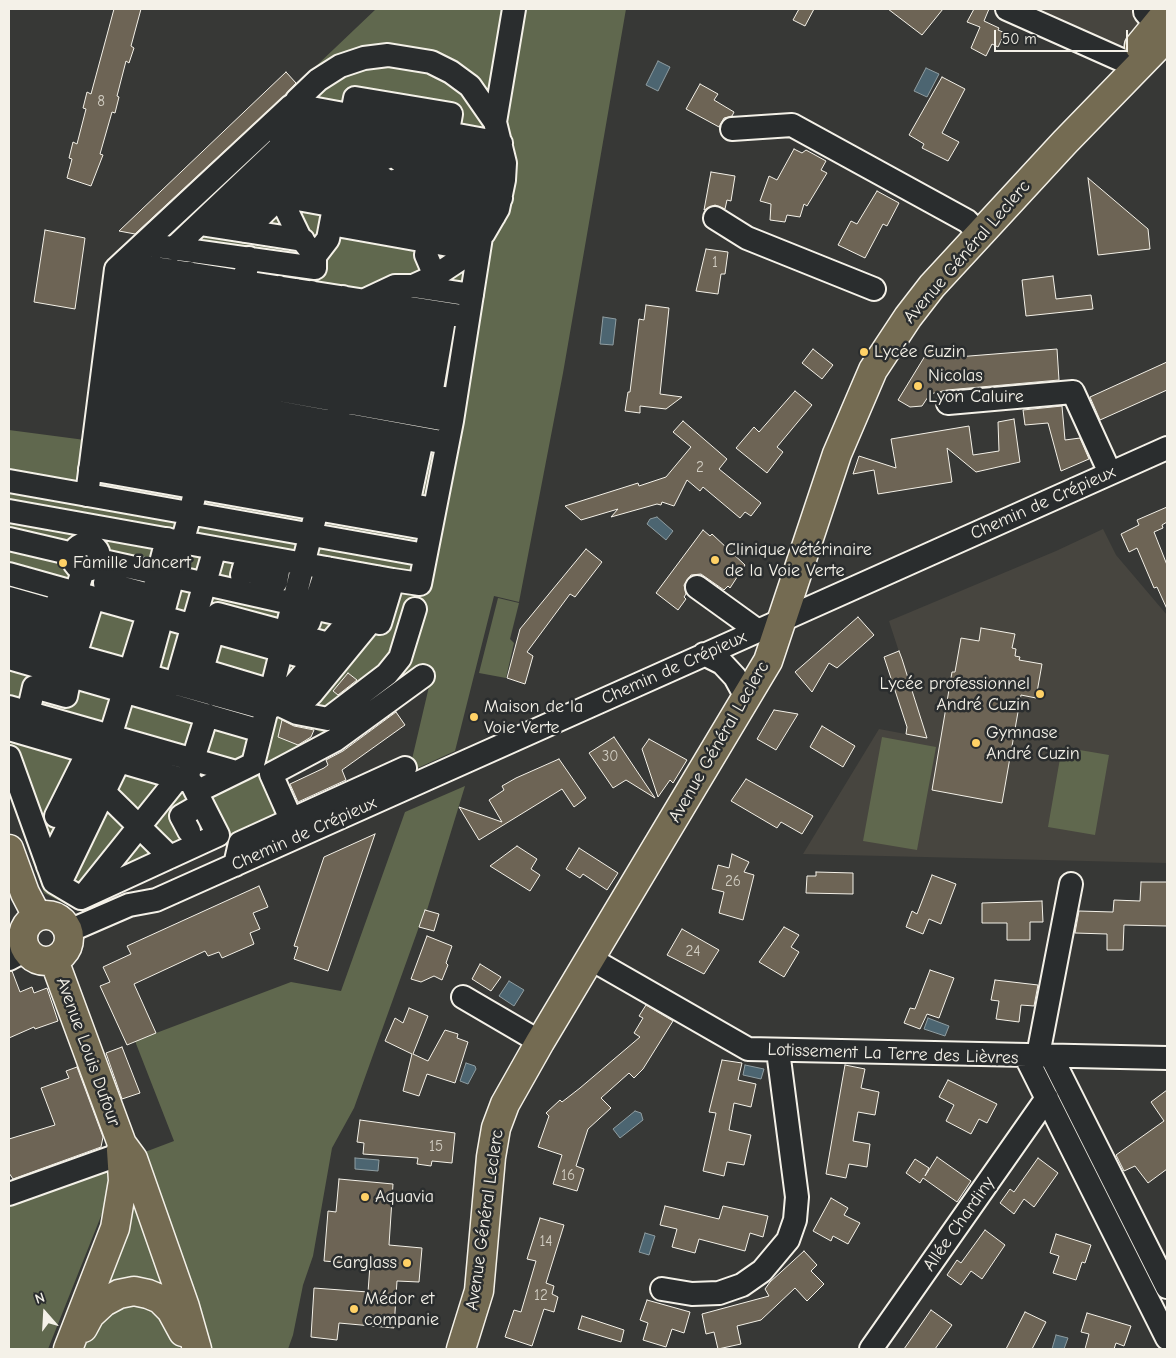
<!DOCTYPE html>
<html>
<head>
<meta charset="utf-8">
<style>
  body { margin:0 }
  #map { position:relative; width:1176px; height:1358px; overflow:hidden; background:#373836; font-family:"Comic Neue",sans-serif }
  canvas { display:block }
  .frame { position:absolute; inset:0; border:10px solid #f4f1e8; pointer-events:none }
  .north { position:absolute; left:20px; top:1288px; width:50px; height:50px; -webkit-text-stroke:4px #2a2d2e; paint-order:stroke; rotate:341deg; font-size:14px; font-weight:700; line-height:20px; text-align:center; color:#f4f1e8 }
  .north::after { content:''; display:block; margin:auto; width:18px; height:22px; background:#f4f1e8; clip-path:polygon(50% 0,100% 100%,50% 72%,0 100%) }
  .scale { position:absolute; left:994px; top:30px; width:134px; height:22px; box-sizing:border-box; border:2px solid #f4f1e8; border-top:0; padding-left:6px; font-size:15px; line-height:18px; white-space:nowrap; color:#f4f1e8; -webkit-text-stroke:4px #2a2d2e; paint-order:stroke }
</style>
</head>
<body>
<div id="map">
<canvas width="1176" height="1358"></canvas>
<div class="frame"></div>
<div class="north">N</div>
<div class="scale">50 m</div>
</div>
<script>
const ctx = document.querySelector('canvas').getContext('2d');
ctx.lineJoin = 'round';
function fillPath(path, color) { ctx.fillStyle = color; ctx.fill(path, 'evenodd'); }
const poly = rows => new Path2D(rows.map(r => 'M' + r).join(''));
function stroke(path, color, width, dash) { ctx.strokeStyle = color; ctx.lineWidth = width; ctx.lineCap = dash ? 'butt' : 'round'; ctx.setLineDash(dash || []); ctx.stroke(path); }
function write(font, color, halo, rows, align = 'center') {
  ctx.font = font + ' "Comic Neue",sans-serif'; ctx.lineWidth = 5; ctx.setLineDash([]); ctx.textBaseline = 'middle'; ctx.strokeStyle = halo; ctx.fillStyle = color; for (const [text, x, y, turn = 0] of rows) {
    ctx.save(); ctx.translate(x, y); ctx.rotate((+turn || 0) * Math.PI / 180); ctx.textAlign = isNaN(turn) ? turn : align; if (halo) ctx.strokeText(text, 0, 0); ctx.fillText(text, 0, 0); ctx.restore();
  }
}
const built = poly([
  [1025,9,1154,9,1116,50],
  [1103,529,1116,555,1167,615,1167,863,803,854,879,729,927,738,889,621,1056,551]
]);
const green = poly([
  [376,9,626,9,563,373,519,602,494,596,455,751,409,772,431,678,328,736,314,729,307,744,264,771,278,816,79,911,44,893,9,794,9,430,85,440,109,263],
  [498,598,519,603,510,639,514,643,506,678,479,673],
  [882,737,936,747,917,850,863,841],
  [1062,747,1109,755,1095,835,1048,827],
  [465,786,427,910,425,910,354,1108,332,1148,313,1256,303,1285,293,1335,288,1349,211,1349,145,1152,174,1141,135,1041,291,982,341,991,405,812],
  [110,1167,103,1211,48,1349,9,1349,9,1202],
  [134,1202,166,1287,103,1290,130,1218],
  [132,1305,148,1309,159,1316,181,1349,84,1349,88,1339,107,1318,119,1310]
]);
const water = poly([
  [658,61,670,67,658,91,646,85,658,61],
  [926,68,939,74,927,97,914,91,926,68],
  [603,317,616,319,613,345,600,344,603,317],
  [657,517,673,531,666,540,647,524,650,519,657,517],
  [509,981,524,990,514,1006,499,996,509,981],
  [928,1018,949,1026,945,1036,924,1029,928,1018],
  [466,1063,475,1066,476,1069,468,1084,460,1081,466,1063],
  [745,1065,764,1069,761,1079,743,1075,745,1065],
  [635,1111,641,1113,643,1120,620,1138,613,1129,635,1111],
  [355,1158,379,1160,378,1171,355,1169,355,1158],
  [645,1233,655,1236,649,1255,639,1252,645,1233],
  [1056,1335,1068,1338,1064,1349,1052,1349,1056,1335]
]);
const building = poly([
  [114,9,141,9,131,46,134,48,129,63,126,61,117,96,119,97,115,113,112,112,100,154,103,155,91,186,67,178,72,159,69,158,73,142,77,144,86,109,83,108,87,92,91,94,114,9],
  [799,9,814,9,805,26,793,20,799,9],
  [888,9,943,9,922,35,888,9],
  [974,9,989,9,984,21,999,28,998,30,1005,33,998,47,992,44,986,56,971,48,980,27,967,22,974,9],
  [286,72,296,83,285,95,135,234,119,231,286,72],
  [942,77,965,89,942,133,959,142,948,161,922,148,924,144,909,135,942,77],
  [700,84,718,94,714,100,734,112,732,116,724,118,719,127,686,109,700,84],
  [794,149,802,153,806,150,826,161,821,170,827,173,807,206,804,204,800,217,787,215,785,222,770,220,771,204,760,201,769,176,777,180,794,149],
  [711,172,735,176,731,201,727,200,725,209,715,205,704,210,711,172],
  [1088,178,1148,229,1150,249,1098,255,1088,178],
  [877,191,899,203,887,226,883,224,865,258,838,245,851,221,857,224,877,191],
  [45,230,85,238,75,309,34,302,45,230],
  [706,249,728,252,725,274,721,274,718,294,696,291,706,249],
  [1053,276,1056,299,1091,295,1093,309,1026,316,1022,280,1053,276],
  [646,305,669,308,660,394,682,397,666,409,640,406,640,413,625,411,628,392,630,392,639,319,644,320,646,305],
  [813,349,833,365,822,379,802,363,813,349],
  [943,349,957,357,1057,349,1059,380,947,390,930,394,922,406,910,407,898,400,928,351,943,349],
  [1167,362,1167,390,1100,420,1090,397,1167,362],
  [795,391,812,405,777,447,783,452,767,473,736,448,754,427,759,432,795,391],
  [1062,406,1065,440,1080,438,1089,459,1061,471,1048,423,1025,425,1023,410,1062,406],
  [1014,419,1020,462,976,472,947,448,952,482,878,494,874,470,853,474,859,456,896,468,891,439,969,426,973,455,999,451,998,422,1014,419],
  [683,421,727,459,719,469,761,503,751,516,745,512,740,518,703,487,700,491,687,480,674,506,662,502,661,505,657,504,611,517,618,509,581,520,565,506,638,483,639,486,666,477,691,447,673,432,683,421],
  [1167,507,1167,522,1162,525,1163,528,1154,532,1167,565,1167,609,1157,587,1154,588,1137,548,1129,552,1121,534,1139,525,1137,520,1167,507],
  [703,530,710,536,712,534,745,565,730,588,728,586,724,590,701,574,691,575,684,585,686,594,684,597,686,599,678,610,656,593,703,530],
  [586,549,602,562,575,597,570,594,527,652,533,656,525,684,507,678,520,629,586,549],
  [858,617,874,635,837,668,829,663,812,692,795,672,858,617],
  [981,628,1015,634,1012,648,1016,649,1015,656,1020,657,1019,660,1042,664,1036,698,1021,695,1002,803,932,790,952,672,955,672,961,638,979,641,981,628],
  [899,651,902,659,927,738,906,734,907,727,884,657,899,651],
  [348,673,357,680,338,695,333,691,348,673],
  [774,710,798,714,776,750,757,739,774,710],
  [396,712,405,725,342,770,346,780,298,802,290,784,324,768,328,765,326,760,343,751,396,712],
  [282,720,294,726,314,730,311,737,298,745,278,737,282,720],
  [822,726,855,746,843,767,810,747,822,726],
  [614,737,655,798,626,780,613,788,589,753,614,737],
  [649,739,687,760,673,783,670,780,658,797,642,749,649,739],
  [559,759,586,798,574,807,562,789,479,840,459,807,502,822,489,800,504,790,502,786,516,778,559,759],
  [746,779,813,816,802,834,781,822,777,828,731,801,746,779],
  [375,834,328,971,294,959,298,947,294,946,324,857,375,834],
  [517,846,537,859,531,869,540,875,530,891,490,866,517,846],
  [579,848,618,873,607,890,583,874,580,878,566,869,579,848],
  [732,854,749,862,744,872,754,875,743,920,719,913,724,892,712,889,718,865,729,868,732,854],
  [816,872,853,873,853,894,806,893,807,876,816,876,816,872],
  [932,875,956,884,941,924,929,919,923,934,906,927,912,911,917,914,932,875],
  [1141,882,1167,882,1167,926,1124,925,1123,950,1107,950,1107,934,1075,933,1079,911,1113,912,1114,900,1140,901,1141,882],
  [259,886,268,907,253,913,260,929,250,933,254,944,222,958,219,952,208,956,205,951,134,984,156,1033,127,1045,100,986,110,982,103,967,131,954,127,946,259,886],
  [1042,901,1043,922,1030,922,1030,940,1007,940,1007,923,982,923,982,903,1042,901],
  [425,910,439,914,434,931,419,927,425,910],
  [784,927,799,935,791,947,799,952,784,977,759,962,784,927],
  [682,929,719,950,704,974,667,955,682,929],
  [427,936,452,946,446,963,448,965,442,980,434,976,421,982,411,979,427,936],
  [480,964,501,977,491,991,472,979,480,964],
  [930,970,954,978,939,1018,927,1014,920,1029,904,1023,910,1008,915,1009,930,970],
  [12,971,20,992,32,987,34,993,47,988,58,1021,35,1029,34,1027,9,1038,9,972,12,971],
  [995,980,1038,985,1034,1006,1021,1005,1019,1022,996,1019,999,1001,991,1000,995,980],
  [646,1005,673,1021,643,1069,634,1078,629,1073,601,1098,611,1108,588,1129,576,1166,584,1169,577,1191,553,1184,562,1155,538,1147,549,1116,546,1113,560,1100,562,1102,580,1088,640,1037,634,1033,643,1018,639,1016,646,1005],
  [409,1008,428,1016,413,1054,428,1061,445,1030,458,1034,457,1038,468,1042,455,1083,427,1074,419,1096,403,1091,412,1054,385,1041,395,1018,403,1023,409,1008],
  [122,1047,140,1093,122,1099,106,1053,122,1047],
  [722,1060,742,1063,738,1080,756,1084,751,1107,734,1103,729,1130,751,1135,744,1165,727,1162,724,1176,703,1171,716,1113,709,1112,722,1060],
  [845,1065,865,1069,861,1088,879,1092,875,1115,858,1112,853,1141,870,1144,867,1167,849,1164,846,1178,826,1174,845,1065],
  [77,1067,103,1137,101,1147,13,1179,9,1173,9,1139,55,1125,41,1088,69,1078,66,1071,77,1067],
  [948,1080,997,1104,987,1123,979,1119,971,1134,946,1121,954,1105,939,1097,948,1080],
  [1167,1090,1167,1169,1148,1183,1135,1166,1124,1171,1116,1155,1164,1121,1151,1102,1167,1090],
  [360,1120,455,1133,452,1163,432,1161,431,1166,417,1164,418,1158,363,1154,364,1143,357,1142,360,1120],
  [937,1157,971,1181,957,1202,923,1178,920,1183,906,1173,915,1159,929,1168,925,1176,937,1157],
  [1038,1158,1058,1173,1034,1207,1024,1199,1014,1214,1000,1203,1010,1189,1014,1192,1038,1158],
  [339,1179,393,1184,389,1245,422,1248,419,1282,397,1281,394,1328,339,1323,337,1340,311,1337,314,1288,368,1292,370,1265,324,1261,328,1211,336,1212,339,1179],
  [831,1198,848,1208,844,1215,860,1223,848,1244,833,1236,831,1241,813,1231,831,1198],
  [665,1206,719,1219,723,1206,768,1216,763,1237,750,1233,745,1251,699,1239,695,1253,672,1247,677,1229,660,1225,665,1206],
  [540,1218,564,1225,546,1283,554,1286,552,1294,558,1297,554,1312,544,1309,532,1346,505,1337,514,1310,521,1312,536,1261,527,1259,540,1218],
  [985,1230,1005,1245,982,1279,971,1271,961,1285,947,1275,957,1260,961,1263,985,1230],
  [1056,1234,1091,1245,1085,1263,1082,1262,1076,1280,1053,1273,1059,1256,1050,1253,1056,1234],
  [804,1251,817,1265,811,1271,824,1284,807,1301,795,1288,761,1320,737,1326,741,1344,718,1349,714,1332,706,1334,702,1314,769,1296,765,1289,770,1282,804,1251],
  [647,1300,690,1312,684,1333,672,1329,666,1347,643,1340,648,1323,640,1320,647,1300],
  [931,1310,952,1325,935,1349,904,1349,931,1310],
  [1025,1312,1046,1322,1032,1349,1006,1349,1025,1312],
  [1087,1313,1131,1326,1124,1346,1116,1343,1114,1349,1085,1349,1089,1334,1081,1332,1087,1313],
  [582,1316,624,1330,621,1342,578,1329,582,1316]
]);
const minor = poly([
  [1007,9,1126,62],
  [1145,9,1145,12,1156,25],
  [295,105,501,143],
  [495,122,514,9],
  [287,123,504,161],
  [732,129,792,125,967,221,980,234],
  [281,140,383,159,393,155,402,162,504,180],
  [278,159,381,177,389,182,399,180,501,198],
  [278,178,494,216],
  [715,218,747,238,874,289],
  [200,224,303,240],
  [331,224,471,249],
  [223,227,278,175],
  [245,231,281,196,484,233],
  [143,244,315,268,315,256,299,236,285,207,278,178,277,162,284,132,297,100,318,80,340,66,364,58,388,55,431,62,451,72,470,86,495,122,505,163,504,180,498,209,484,233,465,256,435,276,413,286,395,286,363,301,317,509,253,764,196,792],
  [174,248,280,147],
  [315,256,328,239,355,98,451,114,426,255,435,276],
  [123,263,468,317],
  [413,286,472,295],
  [107,342,347,380,455,400],
  [126,345,137,265],
  [145,348,154,267],
  [160,351,172,270],
  [177,353,189,273],
  [193,356,206,276],
  [105,359,452,421],
  [209,359,224,279],
  [245,364,263,285],
  [262,367,279,287],
  [278,369,296,290],
  [296,372,311,292],
  [313,375,326,295],
  [329,377,343,297],
  [102,380,447,443],
  [366,384,380,303],
  [382,386,397,306],
  [398,390,413,309],
  [415,393,429,311],
  [431,395,445,314],
  [948,403,1073,392,1110,473],
  [93,449,434,509],
  [113,453,122,384],
  [131,456,139,387],
  [148,459,159,391],
  [164,462,177,395],
  [182,465,196,398],
  [90,469,430,529],
  [220,471,235,405],
  [236,474,251,408],
  [252,477,267,411],
  [270,480,283,414],
  [9,481,425,555],
  [285,483,300,417],
  [302,486,317,421],
  [343,493,356,428],
  [87,495,116,269,291,106],
  [359,496,373,430],
  [375,499,389,433],
  [392,502,405,436],
  [408,505,422,439],
  [9,511,393,580],
  [9,539,73,554],
  '73 557a13 13 0 1 1 26 0a13 13 0 1 1-26 0Z',
  [99,560,380,623,393,580,420,584,452,421,481,237],
  [9,574,315,660],
  [242,575,248,554],
  [260,578,264,557],
  [276,582,280,560],
  [105,583,142,593],
  [697,587,758,631],
  [9,598,55,611],
  [331,612,343,571],
  [218,614,329,644],
  [9,616,50,628,58,601],
  [347,616,360,574],
  [364,620,377,577],
  [309,622,327,568],
  [9,637,267,709,278,704,352,617],
  [79,643,93,598],
  [59,650,83,570],
  [704,654,722,663,735,677,746,697],
  [9,658,261,731],
  [202,670,272,691],
  [146,675,190,514,249,258],
  [200,677,217,617],
  [176,684,215,548],
  [278,704,297,713,328,719,387,674,400,658,415,609],
  [278,704,308,697,312,693,371,621],
  [9,707,236,772],
  [28,713,34,687,66,696,70,676],
  [9,729,191,782,218,835,81,898],
  [9,757,54,882,81,898],
  [188,775,207,715],
  [104,792,170,857],
  [56,816,88,752],
  [291,819,271,774,335,740,423,676],
  [189,831,181,816,202,804],
  [235,865,240,843,405,768],
  [48,866,104,756,148,614,167,539],
  [59,885,119,761],
  [85,894,178,778],
  [69,931,129,905,156,900,1167,448],
  [9,959,26,950],
  [591,959,748,1049,1167,1058],
  [463,997,540,1042],
  [1025,1055,1167,1338],
  [1038,1055,1071,884],
  [1051,1056,1167,1287],
  [9,1194,121,1154],
  [662,1289,692,1294,719,1293,742,1285,762,1271,788,1240,795,1220,797,1197,778,1051],
  [871,1349,1047,1098]
]);
const major = poly([
  [1139,46,1167,12],
  [9,849,25,893,37,916],
  '23 938a23 23 0 1 1 46 0a23 23 0 1 1-46 0Z',
  [54,960,122,1144,133,1159,185,1307,197,1349],
  [83,1328,90,1315,104,1302,119,1294,134,1291,148,1294,160,1299,171,1310,183,1332],
  [68,1349,115,1228,123,1181,121,1150],
  [461,1349,479,1291,491,1157,496,1128,505,1104,540,1042,768,661,837,454,873,370,908,317,932,286,1065,142,1167,37]
]);
const markers = [
  [864,352,5,"#ffd166"],
  [918,386,5,"#ffd166"],
  [715,560,5,"#ffd166"],
  [63,563,5,"#ffd166"],
  [1040,694,5,"#ffd166"],
  [474,717,5,"#ffd166"],
  [976,743,5,"#ffd166"],
  [365,1197,5,"#ffd166"],
  [407,1263,5,"#ffd166"],
  [354,1309,5,"#ffd166"]
];
const numberNames = [
  ["8",101,102],
  ["1",715,263],
  ["2",700,468],
  ["30",610,757],
  ["26",733,882],
  ["24",693,952],
  ["15",436,1147],
  ["16",568,1176],
  ["14",546,1242],
  ["12",541,1296]
];
const streetNames = [
  ["Avenue Général Leclerc",967,252,-49],
  ["Chemin de Crépieux",1043,503,-24],
  ["Chemin de Crépieux",674,668,-24],
  ["Avenue Général Leclerc",719,742,-60],
  ["Chemin de Crépieux",304,834,-24],
  ["Avenue Louis Dufour",88,1052,70],
  ["Lotissement La Terre des Lièvres",893,1054,2],
  ["Avenue Général Leclerc",485,1220,-82],
  ["Allée Chardiny",959,1224,-55]
];
const poiNames = [
  ["Lycée Cuzin",874,352],
  ["Nicolas",928,376],
  ["Lyon Caluire",928,397],
  ["Clinique vétérinaire",725,550],
  ["de la Voie Verte",725,571],
  ["Famille Jancert",73,563],
  ["Lycée professionnel",1030,684,"right"],
  ["André Cuzin",1030,705,"right"],
  ["Maison de la",484,707],
  ["Voie Verte",484,728],
  ["Gymnase",986,733],
  ["André Cuzin",986,754],
  ["Aquavia",375,1197],
  ["Carglass",397,1263,"right"],
  ["Médor et",364,1299],
  ["companie",364,1320]
];
fillPath(built, '#47453f');
fillPath(green, '#60684e');
fillPath(water, '#4c6571');
stroke(water, '#8f9da1', 1);
fillPath(building, '#6d6455');
stroke(building, '#f4f1e8', 1);
stroke(minor, '#f4f1e8', 26);
stroke(major, '#f4f1e8', 31);
stroke(minor, '#2a2d2e', 22);
stroke(major, '#746b52', 28);
for (const [x, y, r, color] of markers) { const dot = new Path2D(); dot.arc(x, y, r, 0, 2 * Math.PI); ctx.fillStyle = color; ctx.fill(dot); stroke(dot, '#2a2d2e', 2); }
write('15px', '#d2cec3', null, numberNames);
write('18px', '#f4f1e8', '#2a2d2e', streetNames);
write('18px', '#f4f1e8', '#2a2d2e', poiNames, 'left');
</script>
</body>
</html>
